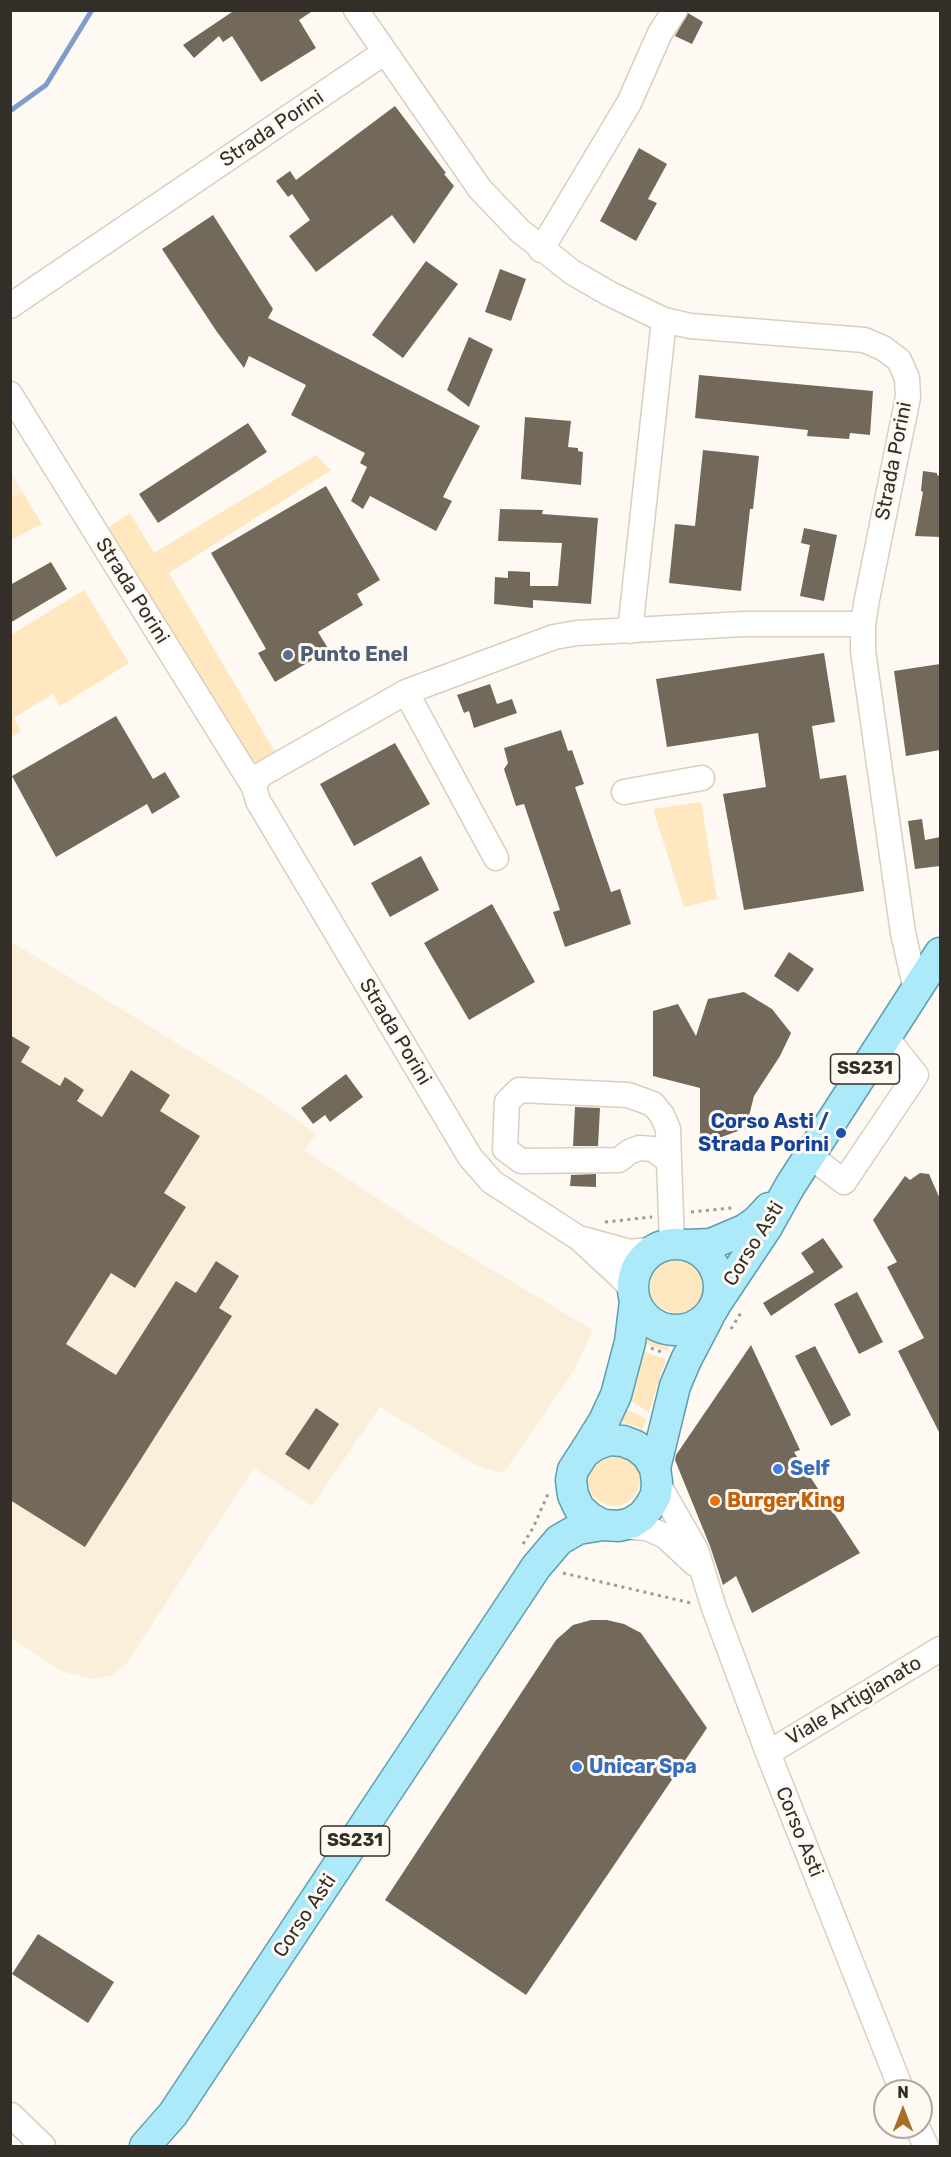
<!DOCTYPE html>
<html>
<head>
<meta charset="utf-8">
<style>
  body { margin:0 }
  #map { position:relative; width:951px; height:2157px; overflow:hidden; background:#fef9f2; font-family:Rubik,sans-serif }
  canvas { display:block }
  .frame { position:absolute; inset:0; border:12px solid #332f28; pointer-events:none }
  .north { position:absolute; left:873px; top:2079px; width:60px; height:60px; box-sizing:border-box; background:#fef9f2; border:2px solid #ada8a1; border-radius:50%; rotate:0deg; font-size:16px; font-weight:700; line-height:24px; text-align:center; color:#332f28 }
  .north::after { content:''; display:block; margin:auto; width:21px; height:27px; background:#a56f2a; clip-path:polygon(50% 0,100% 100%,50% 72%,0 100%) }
</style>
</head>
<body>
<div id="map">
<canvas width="951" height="2157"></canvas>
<div class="frame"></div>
<div class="north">N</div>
</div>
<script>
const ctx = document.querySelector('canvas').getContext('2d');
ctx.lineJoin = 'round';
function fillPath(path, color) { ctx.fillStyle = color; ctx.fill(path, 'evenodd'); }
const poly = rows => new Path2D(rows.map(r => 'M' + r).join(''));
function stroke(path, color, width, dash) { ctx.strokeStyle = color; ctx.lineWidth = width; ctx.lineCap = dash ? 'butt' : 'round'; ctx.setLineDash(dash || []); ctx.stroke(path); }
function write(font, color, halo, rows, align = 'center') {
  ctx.font = font + ' Rubik,sans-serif'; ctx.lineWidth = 6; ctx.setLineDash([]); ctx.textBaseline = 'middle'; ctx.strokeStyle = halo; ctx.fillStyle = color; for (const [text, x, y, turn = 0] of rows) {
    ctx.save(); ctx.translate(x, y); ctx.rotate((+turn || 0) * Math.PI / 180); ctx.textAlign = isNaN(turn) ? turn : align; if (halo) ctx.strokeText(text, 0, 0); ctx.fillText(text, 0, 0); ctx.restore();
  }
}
const industrial = poly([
  [10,471,22,491,11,496,10,496],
  [10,941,265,1097,316,1134,304,1150,430,1233,593,1330,575,1369,505,1471,497,1472,475,1465,380,1407,312,1506,254,1468,126,1664,111,1676,93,1679,61,1671,11,1638]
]);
const green = poly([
  [316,455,331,470,169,573,275,752,257,762,249,762,106,529,130,513,154,553],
  [22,491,42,524,11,540,11,496],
  [84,590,129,663,60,706,53,694,14,718,21,731,11,737,11,635],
  [701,802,717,899,684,907,653,809],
  '650 1286a27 27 0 1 1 54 0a27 27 0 1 1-54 0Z',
  [649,1336,670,1343,668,1351,646,1344],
  [644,1352,666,1359,649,1412,629,1400],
  [626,1409,647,1419,642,1430,633,1425,622,1423],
  '588 1480a26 26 0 1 1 52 0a26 26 0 1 1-52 0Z'
]);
const stream = poly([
  [10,111,46,85,92,10]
]);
const building = poly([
  [235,10,314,10,299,20,316,48,261,82,232,36,223,42,219,36,194,58,183,45],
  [688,13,703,22,692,44,675,36],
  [395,106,446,173,444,174,454,186,414,244,392,215,316,272,289,236,310,220,292,194,288,197,276,181,290,171,296,180],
  [639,148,667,164,648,199,657,203,636,241,600,221],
  [213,215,273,309,268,318,480,426,443,497,452,501,436,531,370,496,363,509,351,501,367,467,360,463,365,453,291,415,306,385,249,356,244,368,217,332,162,249],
  [426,261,458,284,403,358,372,335],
  [500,269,526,279,511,321,485,312],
  [469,337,493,349,469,407,447,390],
  [699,375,873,391,870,435,850,433,849,439,807,436,808,430,695,418],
  [525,417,571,421,568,447,578,448,578,451,583,452,581,485,521,479],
  [248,423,267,452,158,523,139,494],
  [703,450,759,456,753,509,750,509,741,591,669,583,675,524,695,526],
  [923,471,937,473,937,475,940,476,940,537,915,536,923,492,921,491],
  [326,486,380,580,357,594,363,605,318,632,329,650,275,682,258,653,266,649,211,553],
  [500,509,543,510,542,514,598,518,591,604,533,600,533,608,494,604,495,577,508,578,508,571,530,572,530,586,558,586,562,543,498,541],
  [804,528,837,535,824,601,800,596,810,545,801,543],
  [51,562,67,589,10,623,10,585],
  [824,653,835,722,812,726,820,779,846,775,864,891,744,910,723,794,766,787,758,733,667,747,656,679],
  [940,664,940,750,906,756,894,671],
  [490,684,497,704,512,699,517,713,474,728,469,711,464,713,457,695],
  [116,716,153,779,165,772,180,797,152,814,147,804,56,857,12,776],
  [561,730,568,751,572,750,584,784,575,787,611,892,620,889,631,924,565,947,553,912,560,910,524,804,516,806,504,769,508,763,504,748],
  [395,743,430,804,354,846,320,784],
  [922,819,925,840,940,837,940,866,915,869,908,821],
  [421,856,439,890,390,917,371,883],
  [492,904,535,982,469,1020,424,943],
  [789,952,814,969,798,992,774,976],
  [744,992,772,1009,791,1033,780,1056,754,1096,746,1128,700,1145,700,1088,653,1076,653,1011,678,1004,696,1036,708,999],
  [10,1035,30,1047,21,1062,60,1086,65,1077,84,1090,77,1101,102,1117,131,1070,170,1095,160,1111,200,1136,164,1193,186,1207,135,1288,111,1273,66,1344,116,1375,176,1281,196,1293,216,1261,239,1276,219,1308,232,1316,85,1547,10,1500],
  [346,1074,363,1097,330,1122,325,1115,313,1124,301,1108],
  [575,1107,600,1108,598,1146,573,1146],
  [920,1173,929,1174,940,1199,940,1434,898,1351,924,1338,887,1267,897,1262,873,1220,905,1176,910,1180],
  [596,1174,596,1187,570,1186,571,1175],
  [823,1238,843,1267,771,1316,763,1303,814,1272,801,1253],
  [857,1292,883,1342,859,1354,834,1304],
  [751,1345,800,1450,794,1452,860,1553,752,1613,736,1576,723,1585,710,1546,675,1460,676,1455],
  [815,1346,851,1415,831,1426,795,1356],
  [316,1408,339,1424,309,1470,285,1454],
  [591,1620,607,1620,624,1624,641,1633,707,1728,526,1995,385,1900,556,1640,573,1625],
  [38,1934,114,1982,88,2023,12,1974]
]);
const path = poly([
  [691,1212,732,1208],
  [605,1222,652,1217],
  [731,1329,742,1311],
  [651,1348,664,1353],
  [523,1544,533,1528,548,1494],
  [563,1573,691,1603]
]);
const minor = poly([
  [356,10,480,189,520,231,572,272,610,294,664,320,690,326,864,340,883,348,899,360,907,378,908,397,867,599,863,624,863,651,903,933,916,990],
  [541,250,629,103,660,33,675,10],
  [10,306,385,52],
  [10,394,254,787],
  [630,631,664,320],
  [406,692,496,858],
  [624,792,702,778],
  [809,1155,844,1182,916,1075,886,1037],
  [669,1161,653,1149,639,1148,629,1152,619,1160,521,1161,505,1149,507,1102,519,1090,628,1095,653,1104,662,1115,668,1129,669,1161,671,1215,672,1245],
  [583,1239,630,1252,657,1249],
  [634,1291,621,1277,580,1239,492,1182,470,1157,258,801,254,787,259,776,269,770,406,692,554,637,577,633,744,624,863,624],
  [657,1482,696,1550,714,1608,768,1753,902,2091],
  [619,1526,647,1528,665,1536,694,1563],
  [768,1753,940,1649],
  [11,2115,43,2146],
  [917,2127,926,2146]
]);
const major = poly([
  '633 1287a43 43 0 1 1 86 0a43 43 0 1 1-86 0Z',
  [686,1245,711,1244,744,1230,757,1221,769,1208],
  [717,1302,767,1227,790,1186,940,953],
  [584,1453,604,1421,616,1395,630,1342,635,1301],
  [655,1468,675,1386,686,1360,709,1316],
  [145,2146,173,2114,536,1567,559,1540,578,1529,603,1525,619,1526,631,1523,642,1516,650,1506,656,1495,657,1482,655,1468,647,1455,636,1446,623,1441,609,1440,595,1445,584,1453,573,1470,571,1480,573,1495,579,1508,590,1518,603,1525]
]);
const markers = [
  [288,655,6,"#5c6f8a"],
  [841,1133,6,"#1a4fb4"],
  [778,1469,6,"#3f7fe0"],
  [715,1501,6,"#e8710a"],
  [577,1767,6,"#3f7fe0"]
];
const shields = [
  [865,1069,69],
  [355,1841,69]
];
const shieldNames = [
  ["SS231",865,1069],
  ["SS231",355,1841]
];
const streetNames = [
  ["Strada Porini",272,129,-34],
  ["Strada Porini",894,461,-79],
  ["Strada Porini",132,591,58],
  ["Strada Porini",395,1032,59],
  ["Corso Asti",754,1244,-58],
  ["Viale Artigianato",854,1701,-31],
  ["Corso Asti",799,1832,68],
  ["Corso Asti",305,1916,-56]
];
const serviceNames = [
  ["Punto Enel",300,655]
];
const transitNames = [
  ["Corso Asti /",829,1122],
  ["Strada Porini",829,1145]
];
const shopNames = [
  ["Self",790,1469],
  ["Unicar Spa",589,1767]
];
const foodNames = [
  ["Burger King",727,1501]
];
fillPath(industrial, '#f9efda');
fillPath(green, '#ffe7c0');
stroke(stream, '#7e9dcd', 5);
fillPath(building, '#73695a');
stroke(minor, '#dacfbe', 27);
stroke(major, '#5d9fad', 33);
stroke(path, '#a09c95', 3, [3, 4.5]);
stroke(minor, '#fff', 24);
stroke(major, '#ace9f9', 30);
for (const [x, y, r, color] of markers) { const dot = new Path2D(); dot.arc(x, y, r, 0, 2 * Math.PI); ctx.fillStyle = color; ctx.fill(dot); stroke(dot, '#fef9f2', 2); }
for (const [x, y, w] of shields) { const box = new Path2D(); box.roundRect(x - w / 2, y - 15, w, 30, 4.5); ctx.fillStyle = '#fef9f2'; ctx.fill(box); stroke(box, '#332f28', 1.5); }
write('bold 18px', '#332f28', null, shieldNames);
write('20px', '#332f28', '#fef9f2', streetNames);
write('bold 20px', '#4e5e75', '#fef9f2', serviceNames, 'left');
write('bold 20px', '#164399', '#fef9f2', transitNames, 'right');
write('bold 20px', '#366cbe', '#fef9f2', shopNames, 'left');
write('bold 20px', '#c56008', '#fef9f2', foodNames, 'left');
</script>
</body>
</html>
